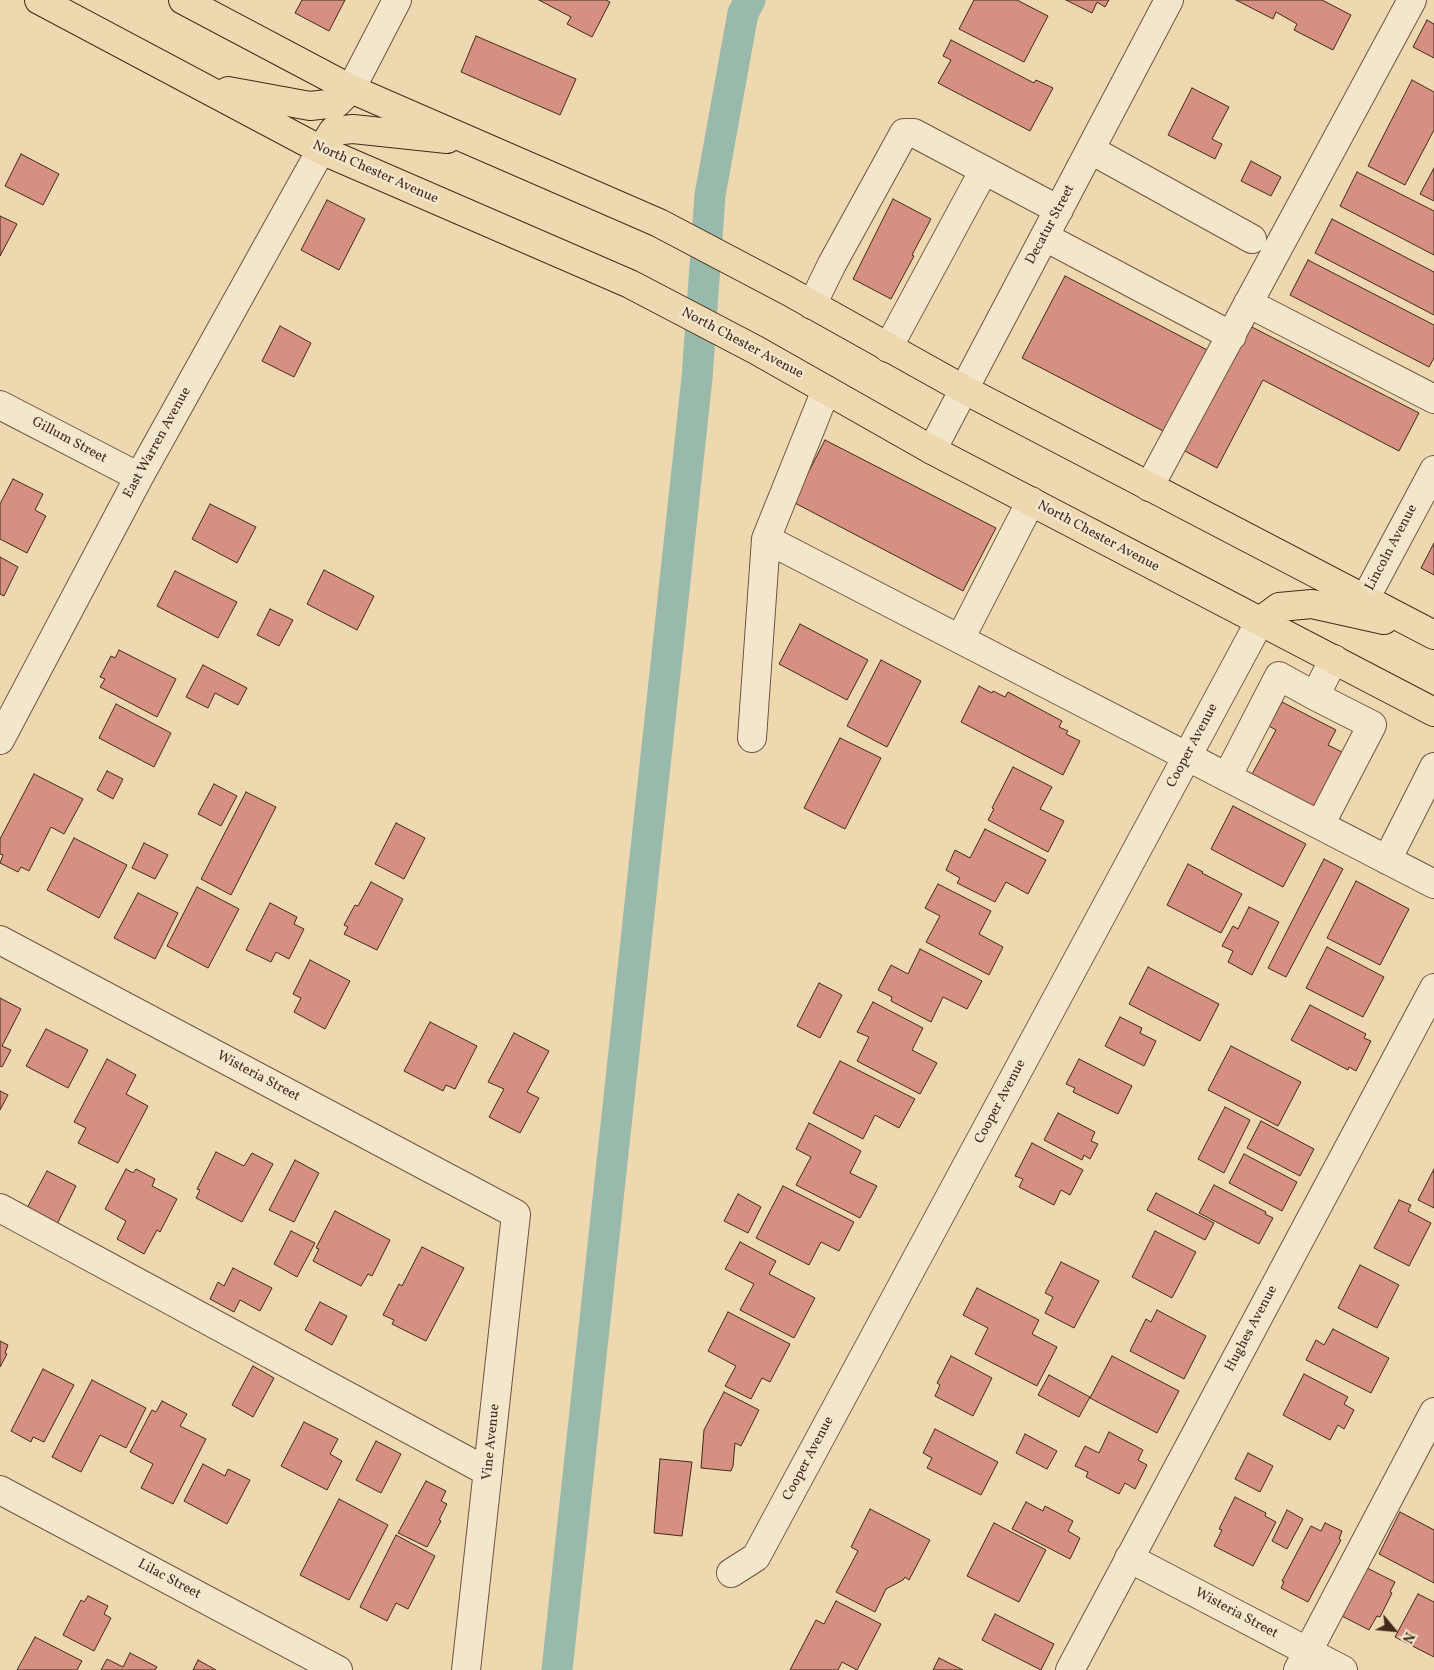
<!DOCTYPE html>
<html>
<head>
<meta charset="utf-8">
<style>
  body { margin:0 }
  #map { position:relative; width:1434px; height:1670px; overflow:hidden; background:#edd8b0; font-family:Vollkorn,serif }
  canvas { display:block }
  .north { position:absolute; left:1369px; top:1605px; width:50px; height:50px; -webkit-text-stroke:4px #f3e6cc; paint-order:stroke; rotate:118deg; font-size:14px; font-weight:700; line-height:20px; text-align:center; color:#442a1b }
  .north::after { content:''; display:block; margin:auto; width:18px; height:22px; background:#442a1b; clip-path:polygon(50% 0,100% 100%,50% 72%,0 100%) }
</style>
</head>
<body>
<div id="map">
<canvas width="1434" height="1670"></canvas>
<div class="north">N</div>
</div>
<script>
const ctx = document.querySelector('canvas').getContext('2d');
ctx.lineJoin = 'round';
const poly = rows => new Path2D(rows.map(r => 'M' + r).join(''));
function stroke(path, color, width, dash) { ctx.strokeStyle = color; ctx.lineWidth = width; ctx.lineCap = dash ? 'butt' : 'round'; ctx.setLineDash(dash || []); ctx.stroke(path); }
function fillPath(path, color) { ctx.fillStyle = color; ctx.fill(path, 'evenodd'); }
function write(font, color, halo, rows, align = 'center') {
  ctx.font = font + ' Vollkorn,serif'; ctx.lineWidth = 5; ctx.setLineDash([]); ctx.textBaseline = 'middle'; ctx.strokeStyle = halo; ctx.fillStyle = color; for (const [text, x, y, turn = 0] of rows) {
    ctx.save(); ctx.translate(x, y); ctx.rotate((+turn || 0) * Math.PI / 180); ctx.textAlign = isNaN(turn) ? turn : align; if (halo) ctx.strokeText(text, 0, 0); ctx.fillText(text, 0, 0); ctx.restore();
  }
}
const canal = poly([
  [557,1670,697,378,710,195,743,13,750,0]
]);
const building = poly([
  [302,0,345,0,329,31,295,13,302,0],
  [539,0,606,0,610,2,592,37,567,24,571,17,539,0],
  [974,0,1017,0,1048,16,1024,62,959,29,974,0],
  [1066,0,1109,0,1105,7,1097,2,1092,13,1066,0],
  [1236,0,1322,0,1351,15,1333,50,1294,30,1297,24,1276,12,1273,19,1236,0],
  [1427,20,1434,24,1434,58,1413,47,1427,20],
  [476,36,576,79,560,115,461,72,476,36],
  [951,40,1034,83,1036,80,1053,88,1030,131,938,83,951,60,943,56,951,40],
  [1412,80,1434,92,1434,130,1405,185,1368,166,1412,80],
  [1192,88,1229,107,1212,139,1222,144,1215,159,1168,135,1192,88],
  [21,154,59,174,43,205,5,186,21,154],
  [1251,161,1281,177,1271,196,1241,181,1251,161],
  [1434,168,1434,201,1420,194,1434,168],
  [1357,172,1434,211,1434,255,1340,206,1357,172],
  [893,199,931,219,912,255,914,256,891,299,853,279,893,199],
  [327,200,365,219,339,270,301,250,327,200],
  [0,216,17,224,0,256,0,216],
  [1332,219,1434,272,1434,315,1315,253,1332,219],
  [1308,260,1434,325,1434,358,1429,367,1290,295,1308,260],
  [1065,276,1211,352,1169,434,1022,358,1065,276],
  [1246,324,1419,413,1399,451,1263,380,1217,468,1181,449,1246,324],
  [280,326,311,343,294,377,262,361,280,326],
  [825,440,996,528,963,591,793,502,825,440],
  [13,479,43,494,35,510,46,516,27,553,0,539,0,504,13,479],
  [210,504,256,527,237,563,192,539,210,504],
  [1434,543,1434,575,1421,568,1434,543],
  [0,557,18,567,4,596,0,594,0,557],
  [324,570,374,596,357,630,307,604,324,570],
  [175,571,237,602,218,638,157,606,175,571],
  [270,609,293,620,279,646,257,635,270,609],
  [800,624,868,660,847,700,779,664,800,624],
  [119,650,176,679,157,717,100,687,105,679,100,677,111,656,115,658,119,650],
  [881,660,921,681,887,747,847,726,881,660],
  [203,665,247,688,238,705,215,693,208,708,186,697,203,665],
  [979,686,992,693,993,691,1005,697,1008,692,1062,721,1059,727,1068,731,1066,734,1080,741,1063,775,961,722,979,686],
  [1282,702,1336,730,1328,745,1342,752,1313,808,1251,776,1276,730,1269,726,1282,702],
  [116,704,171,733,154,767,99,738,116,704],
  [840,738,881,758,845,829,804,808,840,738],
  [1013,767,1052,787,1040,809,1064,821,1048,852,988,820,994,809,992,808,1013,767],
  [107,771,123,779,113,799,97,790,107,771],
  [34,774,83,799,64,834,51,827,29,871,21,867,18,872,0,863,3,855,0,854,0,839,34,774],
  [214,784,237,796,221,826,198,814,214,784],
  [246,792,276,807,231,895,201,879,246,792],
  [1233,806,1306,844,1283,887,1211,849,1233,806],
  [396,823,425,838,404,879,375,864,396,823],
  [985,829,1046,860,1028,894,1006,882,995,902,957,883,960,878,946,870,955,850,970,858,985,829],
  [74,838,127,865,99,918,47,890,74,838],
  [144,843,168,855,155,879,132,868,144,843],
  [1324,859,1343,869,1286,977,1268,968,1324,859],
  [1188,864,1203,872,1202,873,1242,894,1221,933,1167,905,1188,864],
  [1356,881,1409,909,1380,965,1327,938,1356,881],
  [371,882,403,899,377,950,344,934,348,927,344,925,355,905,358,906,371,882],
  [938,884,991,911,979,934,1003,947,989,975,926,942,940,916,925,908,938,884],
  [197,887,239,909,208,968,167,946,197,887],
  [138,893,178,913,155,959,114,938,138,893],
  [270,903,297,917,294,924,304,929,289,959,276,952,271,962,246,950,270,903],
  [1249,907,1279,922,1252,975,1228,962,1233,951,1222,946,1233,926,1238,929,1249,907],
  [1327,947,1384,977,1363,1017,1306,988,1327,947],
  [920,949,982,981,967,1009,943,997,931,1022,891,1001,892,997,878,990,891,965,908,974,920,949],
  [310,960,350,981,325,1029,294,1012,301,998,293,994,310,960],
  [1148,967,1219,1004,1200,1041,1129,1004,1148,967],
  [819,983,842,995,820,1038,797,1026,819,983],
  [0,998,21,1009,2,1046,11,1050,2,1067,0,1066,0,998],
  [873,1002,923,1028,912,1050,937,1063,920,1094,857,1061,869,1037,857,1032,873,1002],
  [1310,1005,1366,1034,1364,1038,1371,1041,1356,1071,1349,1067,1348,1070,1291,1040,1310,1005],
  [1120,1017,1142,1028,1140,1033,1156,1041,1144,1066,1105,1046,1120,1017],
  [430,1022,477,1046,455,1089,446,1085,443,1091,404,1071,430,1022],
  [46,1029,88,1050,68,1088,26,1066,46,1029],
  [514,1033,549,1051,527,1092,539,1098,520,1133,489,1117,504,1089,488,1082,514,1033],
  [1231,1046,1301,1082,1278,1126,1208,1090,1231,1046],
  [107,1059,136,1075,126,1094,148,1106,118,1163,78,1143,86,1128,74,1122,107,1059],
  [1079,1059,1132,1086,1118,1114,1073,1092,1075,1088,1066,1084,1079,1059],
  [840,1061,915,1099,899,1128,875,1115,863,1139,813,1113,840,1061],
  [0,1091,8,1095,0,1110,0,1091],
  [1225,1107,1250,1120,1224,1173,1198,1159,1225,1107],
  [1058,1113,1095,1132,1091,1141,1098,1144,1090,1159,1084,1155,1082,1160,1044,1140,1058,1113],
  [1261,1121,1314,1149,1300,1176,1247,1148,1261,1121],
  [809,1123,861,1151,850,1173,877,1186,860,1218,796,1185,811,1157,796,1149,809,1123],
  [1032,1143,1083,1170,1070,1195,1061,1190,1054,1205,1019,1187,1023,1179,1015,1176,1032,1143],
  [216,1152,244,1166,252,1153,273,1164,242,1222,196,1198,200,1190,197,1189,216,1152],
  [1244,1154,1297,1182,1282,1211,1229,1183,1244,1154],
  [295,1160,319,1173,294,1222,269,1210,295,1160],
  [126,1169,133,1173,136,1169,155,1179,152,1186,177,1199,160,1232,157,1230,144,1254,117,1239,126,1221,105,1209,126,1169],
  [1434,1169,1434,1208,1418,1200,1434,1169],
  [47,1171,76,1186,56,1226,26,1210,47,1171],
  [1214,1185,1266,1212,1265,1214,1273,1218,1259,1244,1199,1213,1214,1185],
  [783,1186,854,1222,839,1251,821,1242,809,1265,756,1238,783,1186],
  [1156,1193,1214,1223,1205,1240,1147,1210,1156,1193],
  [738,1194,761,1207,748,1233,724,1221,738,1194],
  [1399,1200,1411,1205,1408,1211,1431,1223,1409,1266,1374,1248,1399,1200],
  [335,1211,390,1240,372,1276,368,1274,361,1286,313,1261,319,1249,316,1248,335,1211],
  [291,1231,315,1243,297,1277,274,1264,291,1231],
  [1155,1231,1196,1252,1172,1298,1132,1277,1155,1231],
  [740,1242,776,1261,769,1274,815,1298,794,1338,740,1310,754,1284,725,1269,740,1242],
  [422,1247,464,1268,426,1341,392,1324,394,1320,383,1315,399,1284,402,1286,422,1247],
  [1061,1262,1099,1281,1074,1328,1045,1313,1053,1297,1045,1293,1061,1262],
  [1360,1265,1399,1285,1377,1328,1338,1308,1360,1265],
  [233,1268,272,1288,260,1311,240,1300,234,1312,210,1299,218,1282,224,1286,233,1268],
  [977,1288,1039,1320,1032,1334,1057,1347,1037,1386,975,1354,988,1328,963,1315,977,1288],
  [320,1302,347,1316,332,1345,305,1330,320,1302],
  [1157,1310,1206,1336,1184,1379,1130,1351,1146,1319,1151,1322,1157,1310],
  [728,1312,790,1344,770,1382,762,1378,751,1399,725,1386,736,1366,708,1351,728,1312],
  [1333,1329,1389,1358,1371,1393,1306,1360,1316,1340,1324,1345,1333,1329],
  [0,1341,8,1345,5,1353,7,1354,0,1367,0,1341],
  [951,1356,992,1378,973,1416,935,1396,940,1385,937,1383,951,1356],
  [1112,1356,1179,1391,1157,1433,1090,1398,1112,1356],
  [253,1366,274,1378,253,1417,232,1405,253,1366],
  [43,1369,74,1385,44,1442,33,1437,31,1442,11,1431,43,1369],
  [1304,1374,1348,1397,1344,1404,1354,1410,1344,1429,1338,1425,1330,1440,1283,1415,1304,1374],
  [1049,1375,1090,1397,1079,1417,1038,1395,1049,1375],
  [92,1380,146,1408,126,1448,100,1435,81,1472,52,1457,92,1380],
  [724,1392,759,1410,741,1446,735,1443,733,1466,731,1471,701,1468,704,1430,724,1392],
  [162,1401,187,1414,180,1426,206,1439,173,1504,141,1488,153,1464,130,1452,152,1410,156,1412,162,1401],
  [304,1422,338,1439,330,1454,342,1461,327,1490,281,1466,304,1422],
  [935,1429,998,1462,981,1495,927,1468,932,1458,923,1453,935,1429],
  [1109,1432,1143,1450,1138,1460,1147,1465,1135,1489,1125,1483,1119,1494,1086,1477,1088,1472,1075,1466,1085,1446,1099,1453,1109,1432],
  [1025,1434,1057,1451,1047,1469,1016,1453,1025,1434],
  [376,1441,401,1454,381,1493,356,1480,376,1441],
  [1248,1453,1273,1466,1260,1492,1235,1479,1248,1453],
  [660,1459,692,1462,682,1536,654,1533,660,1459],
  [203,1464,225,1476,228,1469,250,1480,227,1524,184,1501,203,1464],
  [426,1481,446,1491,441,1501,447,1504,439,1520,441,1521,427,1547,398,1533,426,1481],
  [1235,1497,1266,1513,1265,1516,1276,1522,1253,1566,1214,1546,1222,1530,1219,1529,1235,1497],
  [339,1499,388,1525,349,1600,300,1575,339,1499],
  [1026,1502,1043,1511,1045,1506,1073,1521,1068,1531,1080,1538,1070,1559,1012,1529,1026,1502],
  [870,1509,930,1540,909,1580,905,1577,903,1580,886,1589,875,1612,836,1592,858,1551,851,1547,870,1509],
  [1287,1510,1303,1519,1287,1549,1272,1541,1287,1510],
  [1400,1512,1434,1530,1434,1583,1379,1554,1400,1512],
  [994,1523,1046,1550,1019,1602,967,1576,994,1523],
  [1325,1523,1342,1531,1339,1539,1341,1540,1308,1602,1281,1588,1284,1582,1282,1581,1311,1526,1321,1531,1325,1523],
  [396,1535,435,1556,408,1609,396,1603,387,1621,360,1607,396,1535],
  [1365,1567,1395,1582,1390,1592,1392,1593,1380,1617,1377,1616,1369,1630,1340,1615,1365,1567],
  [1418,1594,1434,1602,1434,1657,1395,1637,1418,1594],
  [88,1596,108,1606,104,1614,111,1618,94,1651,63,1635,81,1600,84,1602,88,1596],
  [836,1601,881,1624,857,1670,842,1662,838,1670,790,1670,816,1620,824,1624,836,1601],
  [995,1614,1054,1644,1041,1670,982,1640,995,1614],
  [35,1637,82,1661,77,1670,17,1670,35,1637],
  [130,1653,157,1667,155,1670,101,1670,107,1659,123,1667,130,1653],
  [939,1658,963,1670,933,1670,939,1658],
  [198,1660,216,1670,193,1670,198,1660]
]);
const minor = poly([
  [351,89,397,0],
  [1091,150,1252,239],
  [1045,237,1232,336],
  [1248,303,1434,399],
  [812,305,832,264,904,133,914,133,1059,210],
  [888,348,984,170],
  [826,390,766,539,1434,884],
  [0,405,139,477],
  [932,450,1169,0],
  [1149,487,1412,0],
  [1365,599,1434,470],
  [960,639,1031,501],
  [752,738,766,539],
  [0,740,139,477,321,150],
  [1227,777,1279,676,1315,696],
  [1320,825,1372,725,1315,696,1334,659],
  [1387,860,1434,767],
  [0,940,516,1214,466,1670],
  [0,1208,488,1472],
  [0,1490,338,1670],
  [1129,1558,1343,1670],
  [731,1573,756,1557,1260,621],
  [1070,1670,1434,988],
  [1298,1670,1434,1412]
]);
const major = poly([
  [39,0,321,150,630,284,756,350,932,450,1434,712],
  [183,0,351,89,659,223,788,291,965,390,1434,635],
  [228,91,310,106,337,103,351,89],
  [321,150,333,131,353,129,447,139],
  [1260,621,1279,607,1312,604,1384,620]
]);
const streetNames = [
  ["North Chester Avenue",375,173,24],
  ["Decatur Street",1051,225,-62],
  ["North Chester Avenue",742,344,28],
  ["Gillum Street",69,441,28],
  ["East Warren Avenue",158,443,-61],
  ["North Chester Avenue",1098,537,28],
  ["Lincoln Avenue",1392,548,-62],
  ["Cooper Avenue",1193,746,-62],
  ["Wisteria Street",258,1077,28],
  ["Cooper Avenue",1001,1102,-62],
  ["Hughes Avenue",1252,1329,-62],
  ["Vine Avenue",492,1442,-84],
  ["Cooper Avenue",809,1459,-62],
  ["Lilac Street",169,1580,28],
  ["Wisteria Street",1236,1614,28]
];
stroke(canal, '#99baab', 31);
fillPath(building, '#d69081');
stroke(building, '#442a1b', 1);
stroke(minor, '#6e5640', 30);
stroke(major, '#442a1b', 30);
stroke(minor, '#f3e6cc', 28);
stroke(major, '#edd8b0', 28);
write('14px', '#442a1b', '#f3e6cc', streetNames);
</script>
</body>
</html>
